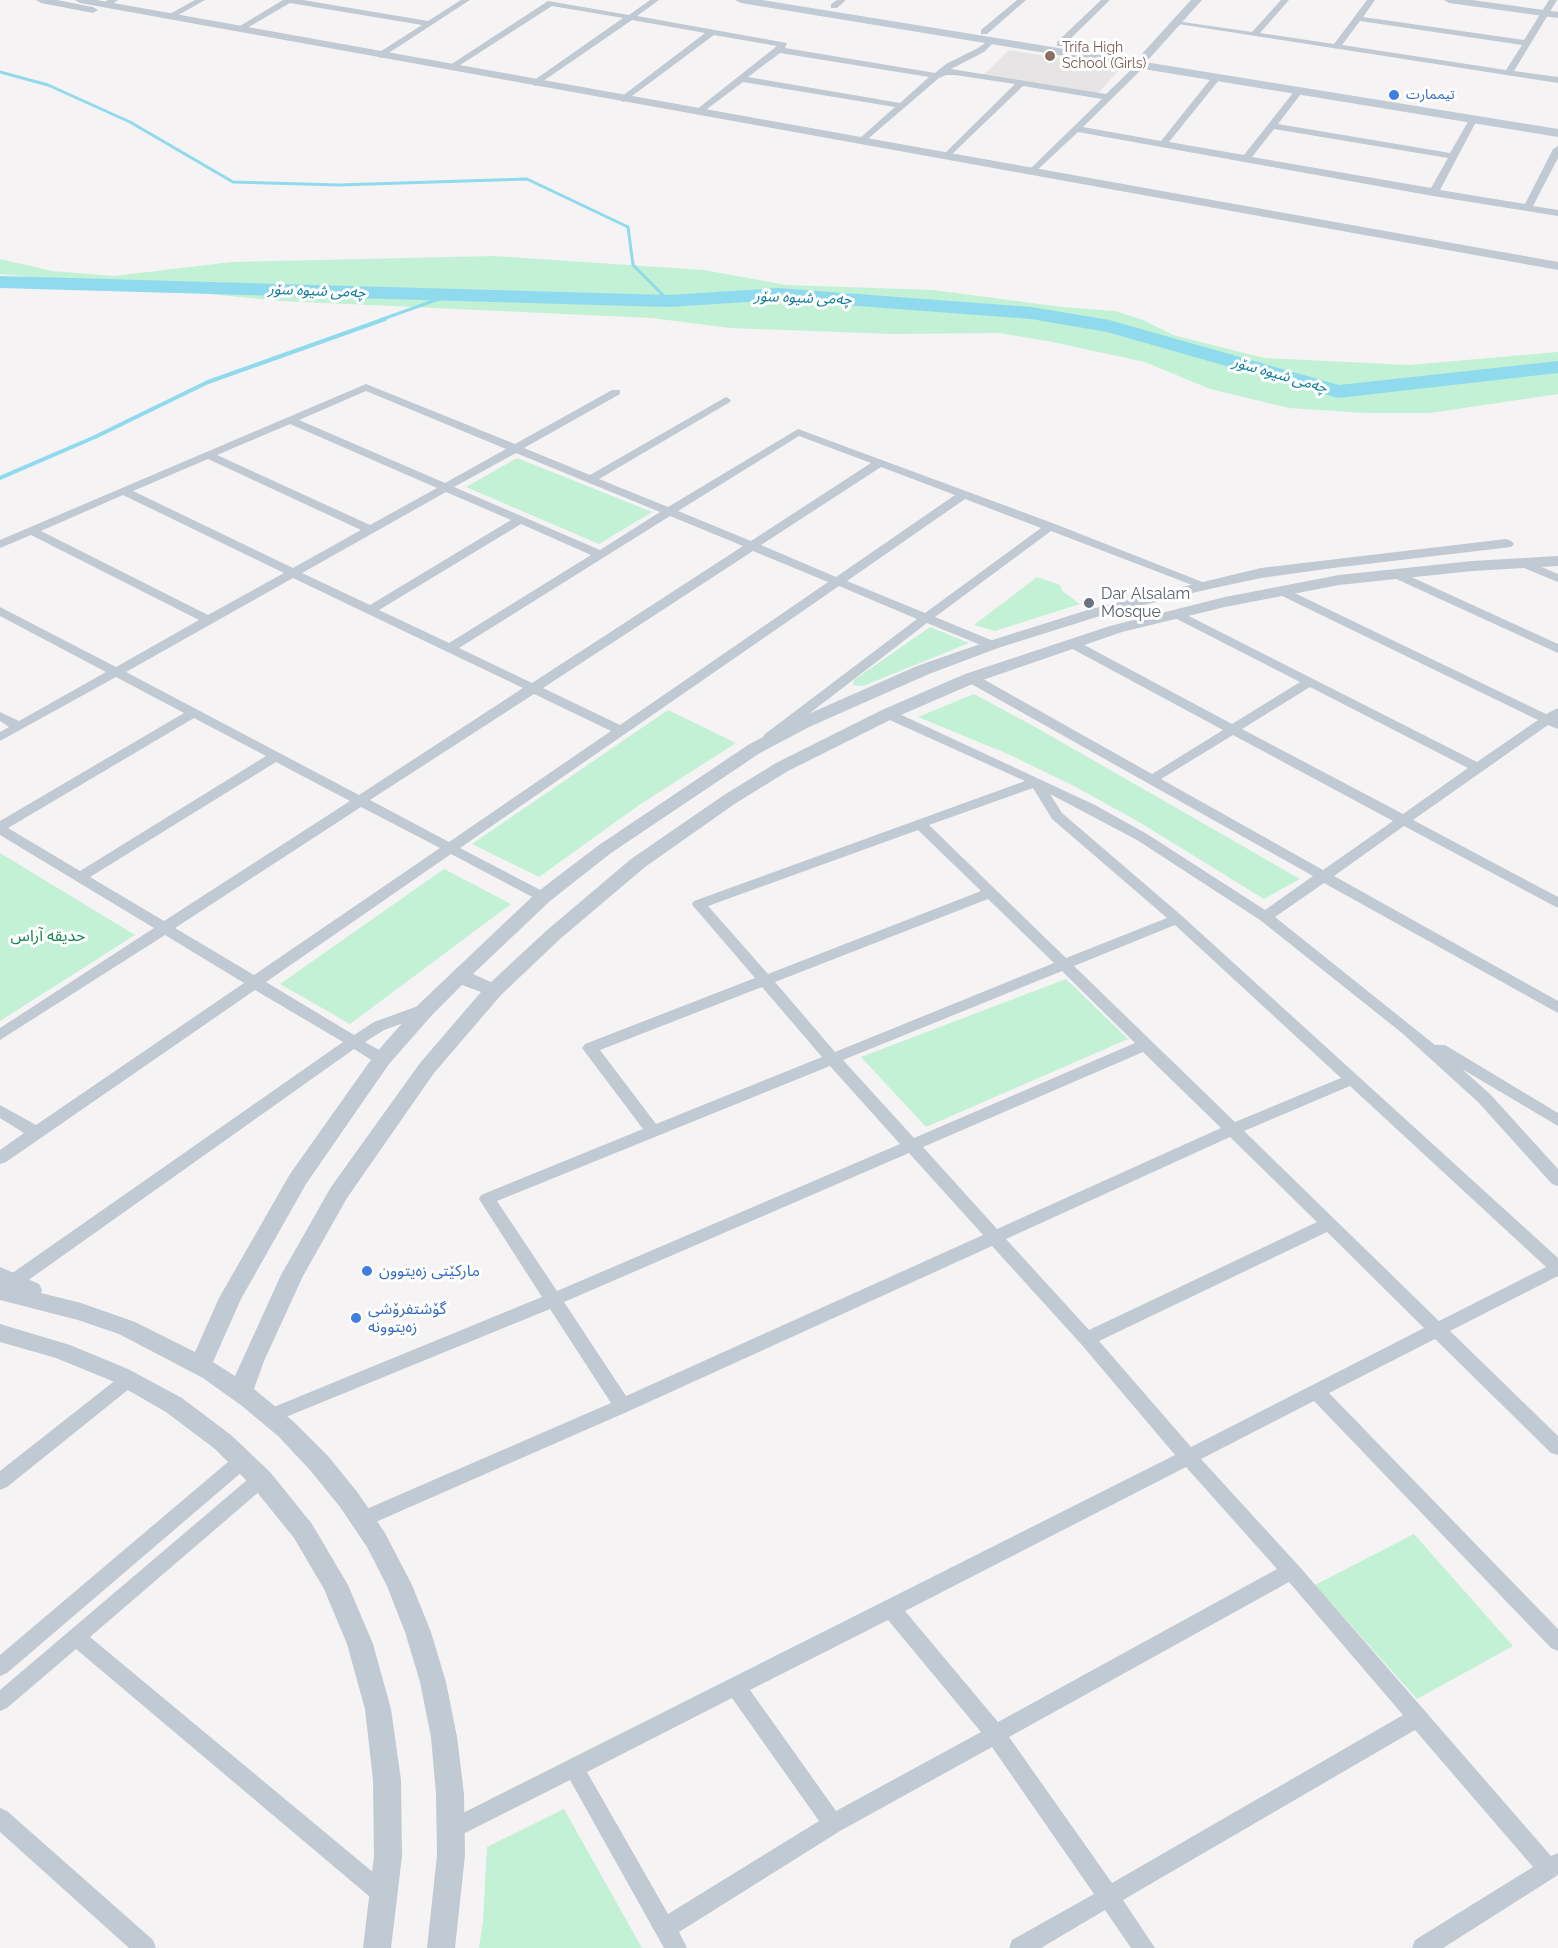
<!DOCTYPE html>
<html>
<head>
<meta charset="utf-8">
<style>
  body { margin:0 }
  canvas { display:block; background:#f5f3f3 }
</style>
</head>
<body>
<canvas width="1558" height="1948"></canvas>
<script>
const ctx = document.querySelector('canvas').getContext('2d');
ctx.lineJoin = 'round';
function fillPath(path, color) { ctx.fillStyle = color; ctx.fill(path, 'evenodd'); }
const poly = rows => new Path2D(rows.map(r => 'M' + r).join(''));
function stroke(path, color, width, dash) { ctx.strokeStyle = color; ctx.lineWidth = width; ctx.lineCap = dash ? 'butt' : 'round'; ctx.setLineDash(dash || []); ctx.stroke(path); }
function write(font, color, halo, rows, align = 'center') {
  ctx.font = font + ' Raleway,"Noto Sans Arabic",sans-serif'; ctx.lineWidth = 6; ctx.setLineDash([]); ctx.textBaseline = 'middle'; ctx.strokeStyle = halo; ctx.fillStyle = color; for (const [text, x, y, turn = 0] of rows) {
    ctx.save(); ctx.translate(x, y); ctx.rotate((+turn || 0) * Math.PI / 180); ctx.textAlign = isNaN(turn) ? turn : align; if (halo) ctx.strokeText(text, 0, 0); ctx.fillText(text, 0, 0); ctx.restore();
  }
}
const education = poly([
  [1009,50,1121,68,1098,93,983,75]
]);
const green = poly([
  [494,256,704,270,786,285,933,290,1062,307,1115,311,1143,320,1173,335,1264,358,1409,365,1558,352,1558,394,1430,413,1366,413,1289,408,1210,389,1145,362,1048,341,999,333,893,334,730,328,652,318,282,301,0,274,0,259,52,271,114,276,232,262],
  [517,458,652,512,599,544,466,487],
  [1037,577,1060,585,1062,591,1080,604,995,631,974,625],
  [930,627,969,643,863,686,853,685,854,680],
  [974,694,1037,728,1300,879,1264,899,1139,822,1074,786,1008,754,918,717],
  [668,710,736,743,639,805,539,877,472,844],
  [0,853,135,935,0,1021],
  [444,869,511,904,350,1024,280,984],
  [1066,979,1128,1039,926,1127,861,1057],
  [1414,1534,1513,1646,1417,1699,1315,1585],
  [564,1809,642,1948,479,1948,483,1921,487,1847]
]);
const streamFar1 = poly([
  [0,72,48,85,130,122,233,182,339,185,527,179,628,227,633,265,669,301],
  [380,320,450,295]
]);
const stream = poly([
  [0,478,95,437,208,382,385,319]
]);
const river = poly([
  [0,276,669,295,778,288,1031,307,1109,320,1339,385,1558,361,1558,373,1338,398,1107,332,1031,319,778,300,669,307,0,288,0,276]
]);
const minor = poly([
  [108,0,118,0,108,7,102,7,102,3,108,0],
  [195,0,205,0,173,18,166,16,195,0],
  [283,0,303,0,428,21,461,0,470,0,381,58,377,55,378,53,422,25,290,3,242,31,235,29,283,0],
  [650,0,659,0,637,16,787,43,785,48,935,73,946,64,978,48,991,39,995,41,984,52,951,69,1106,94,1138,63,1144,63,1144,67,1083,127,1161,141,1213,76,1219,76,1219,80,1169,142,1244,155,1296,89,1299,88,1303,91,1278,124,1450,153,1469,120,1473,117,1477,120,1440,190,1525,204,1553,149,1558,146,1558,158,1533,206,1558,210,1558,216,1433,196,1078,132,1033,174,1030,173,1030,169,1102,99,1023,86,947,159,942,156,944,154,1015,84,955,75,946,75,939,78,862,144,859,143,859,139,895,107,743,82,699,115,696,114,696,110,777,46,714,35,624,102,621,101,621,97,705,33,632,20,536,86,533,85,533,81,623,18,552,6,454,69,447,67,548,1,629,15,650,0],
  [780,53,929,77,900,103,748,77,780,53],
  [1274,129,1448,158,1431,188,1252,157,1274,129],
  [837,0,846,0,837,8,831,8,831,4,837,0],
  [1017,0,1026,0,987,34,981,34,981,30,1017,0],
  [1101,0,1110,0,1063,46,1057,46,1057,42,1101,0],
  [1281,0,1289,0,1260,33,1334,44,1367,0,1375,0,1363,17,1524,40,1549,0,1557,0,1514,71,1558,77,1558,83,1172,23,1176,21,1252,32,1281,0],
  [1360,21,1522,45,1506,70,1342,45,1360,21],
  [366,384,515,444,612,390,620,390,620,394,524,448,590,475,726,397,731,400,730,402,599,479,668,507,798,429,1055,524,1210,585,1204,589,1200,588,1051,531,935,617,996,642,998,645,996,648,988,648,927,623,775,740,765,740,763,737,765,734,917,619,839,586,460,848,548,894,550,897,548,900,538,900,451,854,266,982,354,1035,374,1022,421,1005,431,1005,434,1009,431,1013,384,1030,365,1042,388,1055,390,1059,388,1063,376,1063,354,1049,20,1286,14,1287,8,1286,5,1281,8,1276,343,1042,255,990,6,1162,0,1164,0,1150,24,1133,0,1118,0,1105,36,1125,244,983,165,935,0,1040,0,1028,154,928,0,835,0,821,184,713,116,677,0,741,0,732,9,727,0,721,0,712,19,721,106,672,0,616,0,607,116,667,199,620,31,535,0,548,0,540,366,384],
  [366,391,506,449,445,483,299,420,366,391],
  [290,424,437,488,370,525,217,455,290,424],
  [799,436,871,463,751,541,678,511,799,436],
  [516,453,660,512,600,550,454,487,516,453],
  [208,459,361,530,293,568,133,491,208,459],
  [881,467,955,495,836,577,761,545,881,467],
  [446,492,511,520,370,605,302,573,446,492],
  [123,495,284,573,208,615,41,531,123,495],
  [965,499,1041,528,925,613,847,581,965,499],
  [670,516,743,546,532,683,459,648,670,516],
  [521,524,591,555,449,643,379,610,521,524],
  [753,551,828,582,620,725,543,688,753,551],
  [293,578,366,613,523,688,359,795,126,672,293,578],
  [534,694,611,731,449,842,370,800,534,694],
  [194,718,266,756,80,871,8,828,194,718],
  [276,762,350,801,164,921,90,877,276,762],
  [361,807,440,848,254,975,175,928,361,807],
  [1523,559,1558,574,1558,582,1519,566,1517,563,1523,559],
  [1396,570,1558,644,1558,653,1392,577,1390,574,1396,570],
  [1282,587,1546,714,1558,708,1558,729,1548,725,1413,820,1558,897,1558,908,1404,826,1334,876,1558,1001,1558,1013,1324,883,1275,917,1435,1045,1445,1045,1558,1113,1558,1126,1462,1069,1490,1094,1558,1169,1558,1186,1552,1184,1478,1102,1402,1033,1260,920,1137,840,1050,794,1062,813,1182,916,1558,1258,1558,1276,1450,1331,1558,1436,1558,1455,1551,1453,1435,1339,1329,1393,1558,1629,1558,1651,1551,1648,1314,1401,1201,1459,1298,1565,1551,1856,1558,1853,1558,1875,1443,1948,1412,1948,1415,1940,1533,1867,1415,1730,1123,1900,1155,1948,1131,1948,1105,1910,1041,1948,1009,1948,1012,1940,1094,1894,992,1747,840,1831,679,1932,687,1948,664,1948,570,1780,457,1837,450,1840,443,1837,439,1830,443,1823,1175,1455,1081,1344,992,1246,629,1411,362,1528,355,1526,353,1520,355,1514,611,1403,550,1309,276,1421,270,1423,264,1421,261,1416,264,1411,542,1297,479,1199,481,1195,643,1129,585,1052,582,1048,585,1044,755,978,694,907,692,904,694,901,1025,781,883,717,881,714,883,711,893,711,1095,805,1147,834,1265,910,1313,876,966,681,965,678,966,675,976,675,1152,774,1223,730,1067,646,1065,643,1067,640,1075,640,1232,724,1300,682,1173,617,1171,614,1177,610,1477,762,1538,720,1278,594,1276,591,1282,587],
  [1310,687,1468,768,1403,814,1242,729,1310,687],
  [1233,735,1393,821,1323,870,1161,779,1233,735],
  [1033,788,1052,819,1167,918,1066,958,929,825,1033,788],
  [918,830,981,891,768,974,708,906,918,830],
  [988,899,1054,963,835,1052,775,982,988,899],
  [1175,925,1341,1078,1235,1122,1074,966,1175,925],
  [1062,971,1135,1043,914,1138,843,1060,1062,971],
  [762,987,822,1057,656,1124,600,1050,762,987],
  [1143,1052,1221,1128,997,1229,923,1147,1143,1052],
  [830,1066,900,1144,557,1291,497,1201,830,1066],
  [1350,1086,1546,1267,1439,1321,1244,1131,1350,1086],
  [1230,1137,1317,1222,1089,1330,1006,1239,1230,1137],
  [909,1153,983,1235,626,1396,564,1302,909,1153],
  [1327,1232,1424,1328,1191,1447,1099,1341,1327,1232],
  [1186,1467,1277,1569,998,1722,905,1611,1186,1467],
  [1289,1582,1403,1715,1112,1883,1009,1737,1289,1582],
  [888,1620,981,1732,836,1811,750,1690,888,1620],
  [732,1698,819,1821,668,1914,587,1772,732,1698],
  [128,1373,134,1375,137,1380,134,1385,7,1487,0,1490,0,1471,122,1375,128,1373],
  [242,1453,249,1456,251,1461,249,1466,7,1673,0,1676,0,1655,235,1456,242,1453],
  [261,1471,268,1474,270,1479,268,1484,90,1637,392,1888,395,1895,392,1902,384,1905,376,1902,76,1649,7,1708,0,1711,0,1690,254,1474,261,1471],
  [0,1808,7,1811,153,1940,156,1948,129,1948,0,1832,0,1808]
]);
const tertiary = poly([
  [36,0,57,0,93,7,98,10,93,13,41,3,36,0],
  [75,0,97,0,1558,262,1558,270,80,3,75,0],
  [1191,0,1202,0,1148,60,1140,60,1140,56,1191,0],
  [1444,0,1472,0,1558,12,1558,18,1449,3,1444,0],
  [1506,539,1511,541,1514,544,1511,547,1333,568,1261,578,1205,590,1103,615,998,648,929,674,809,727,760,753,611,853,550,901,473,974,491,982,546,931,631,859,724,795,776,763,882,710,965,674,1110,626,1225,597,1339,575,1472,561,1558,556,1558,566,1472,571,1339,585,1225,607,1122,632,977,682,894,718,788,771,736,803,645,867,560,939,501,995,434,1073,347,1198,303,1276,264,1361,254,1389,294,1422,328,1456,358,1493,385,1533,412,1585,431,1632,446,1682,457,1737,464,1794,465,1855,455,1948,427,1948,437,1855,436,1794,431,1737,420,1682,405,1632,387,1586,367,1547,340,1507,310,1470,278,1436,242,1406,203,1378,119,1334,78,1320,0,1300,0,1267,39,1284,42,1290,41,1293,81,1303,135,1322,195,1352,219,1298,290,1174,375,1054,419,1004,536,893,599,845,748,745,797,719,917,666,986,642,1091,609,1261,568,1506,539],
  [462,985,481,992,420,1063,331,1187,281,1275,235,1376,213,1362,241,1299,306,1184,389,1064,433,1014,462,985],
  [0,1324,70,1345,128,1369,182,1398,231,1435,270,1472,312,1524,348,1585,373,1644,391,1709,401,1780,402,1856,391,1948,363,1948,374,1856,373,1780,365,1709,347,1644,324,1589,294,1538,252,1486,215,1449,166,1412,112,1381,56,1358,0,1342,0,1324]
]);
const secondary = poly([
  [735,0,762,0,1558,129,1558,137,741,3,735,0]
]);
const markers = [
  [1050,56,6,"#8d6e63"],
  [1394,95,6,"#3f7fe0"],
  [1089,603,6,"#6b7280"],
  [367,1271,6,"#3f7fe0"],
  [356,1318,6,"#3f7fe0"]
];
const farEducationnames = [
  ["Trifa High",1062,48],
  ["School (Girls)",1062,64]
];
const farShopnames = [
  ["تیممارت",1406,95]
];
const farWaternames = [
  ["چەمی شیوە سۆر",317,291,2],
  ["چەمی شیوە سۆر",803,298,2],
  ["چەمی شیوە سۆر",1280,375,16]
];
const worshipNames = [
  ["Dar Alsalam",1101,594],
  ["Mosque",1101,612]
];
const parkNames = [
  ["حديقه آراس",48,936]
];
const shopNames = [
  ["مارکێتی زەیتوون",379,1271],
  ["گۆشتفرۆشی",368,1309],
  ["زەیتوونە",368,1327]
];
fillPath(education, '#e6e4e5');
fillPath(green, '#c3f1d5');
stroke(streamFar1, '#90daee', 3);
stroke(stream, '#90daee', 4);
fillPath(river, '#90daee');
fillPath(minor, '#c1cad2');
fillPath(tertiary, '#c1cad2');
fillPath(secondary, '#c1cbd6');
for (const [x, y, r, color] of markers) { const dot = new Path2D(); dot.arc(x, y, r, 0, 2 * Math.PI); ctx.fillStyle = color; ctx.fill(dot); stroke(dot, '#fff', 2); }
write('14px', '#785e54', '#fff', farEducationnames, 'left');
write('14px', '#366cbe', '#fff', farShopnames, 'left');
write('italic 15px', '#0c7c9b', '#fff', farWaternames);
write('16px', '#5b616d', '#fff', worshipNames, 'left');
write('16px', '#17864f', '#fff', parkNames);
write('16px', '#366cbe', '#fff', shopNames, 'left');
</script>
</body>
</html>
